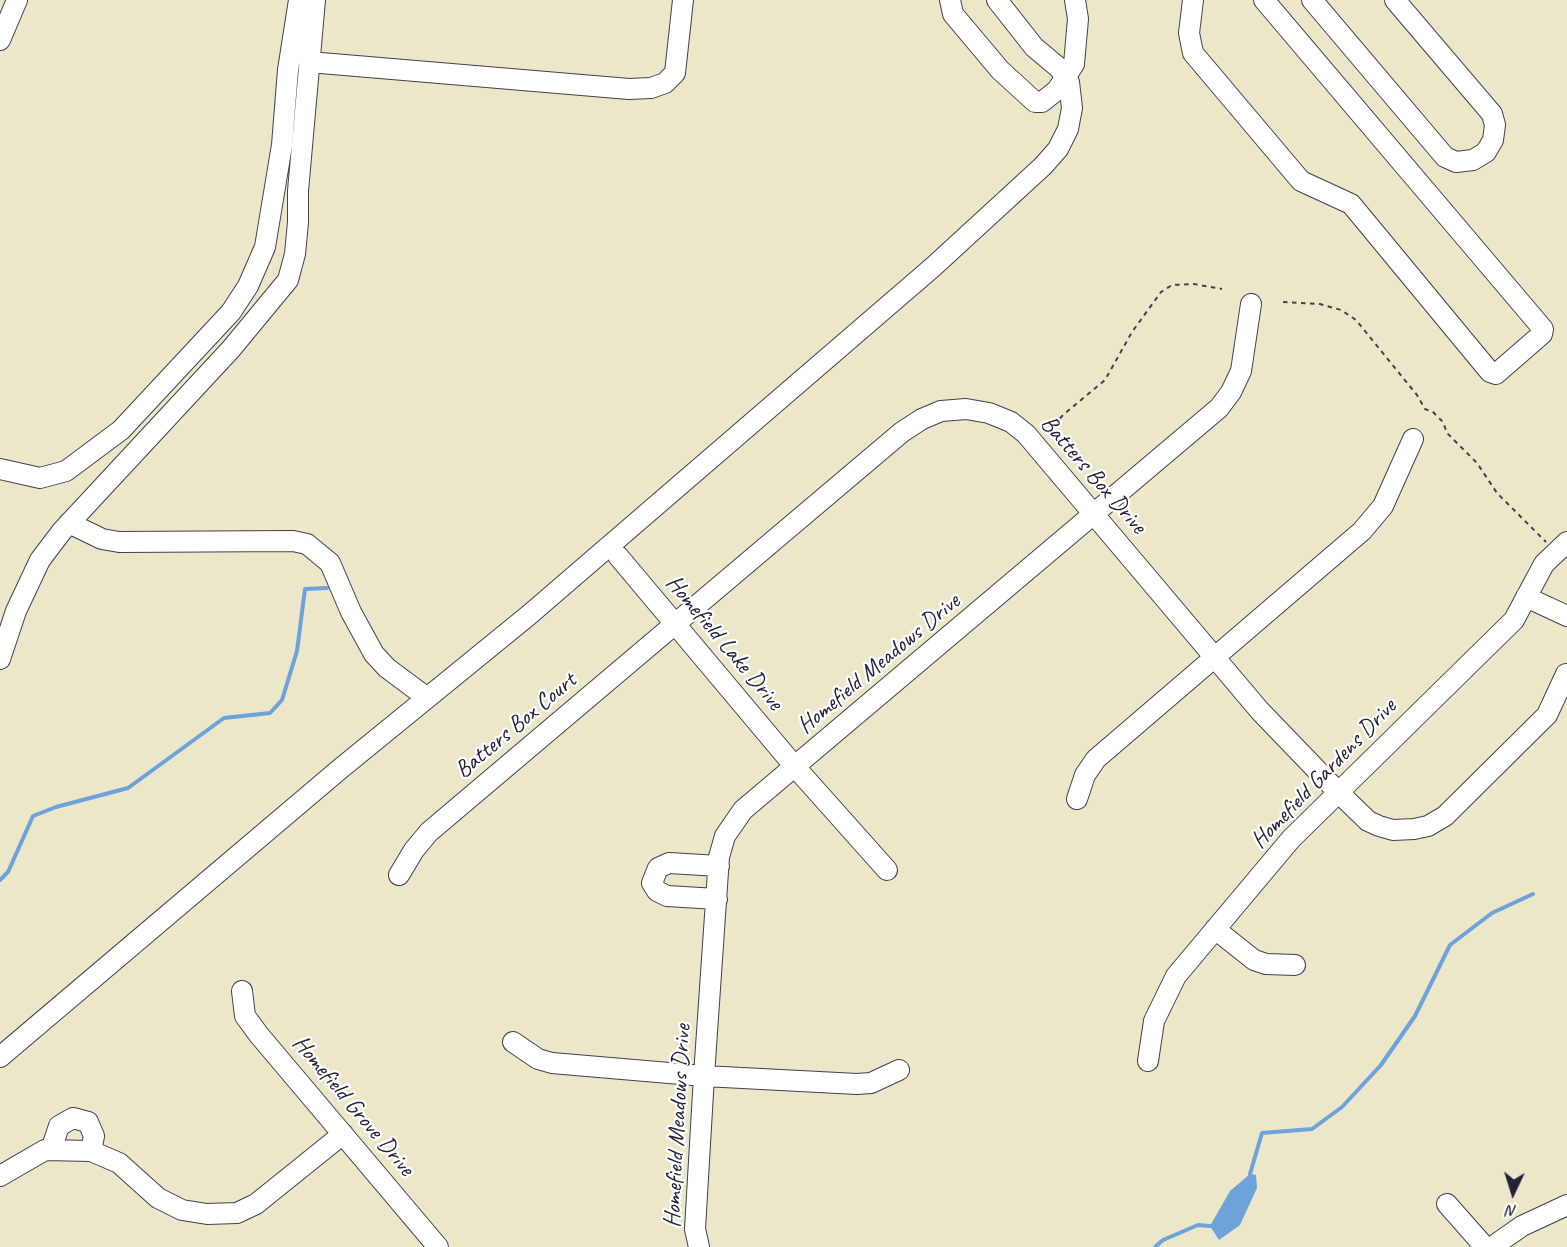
<!DOCTYPE html>
<html>
<head>
<meta charset="utf-8">
<style>
  body { margin:0 }
  #map { position:relative; width:1567px; height:1247px; overflow:hidden; background:#ede7ca; font-family:Caveat,sans-serif }
  canvas { display:block }
  .north { position:absolute; left:1483px; top:1163px; width:60px; height:60px; -webkit-text-stroke:4px #fff; paint-order:stroke; rotate:184deg; font-size:16px; font-weight:700; line-height:24px; text-align:center; color:#22223b }
  .north::after { content:''; display:block; margin:auto; width:21px; height:27px; background:#22223b; clip-path:polygon(50% 0,100% 100%,50% 72%,0 100%) }
</style>
</head>
<body>
<div id="map">
<canvas width="1567" height="1247"></canvas>
<div class="north">N</div>
</div>
<script>
const ctx = document.querySelector('canvas').getContext('2d');
ctx.lineJoin = 'round';
function fillPath(path, color) { ctx.fillStyle = color; ctx.fill(path, 'evenodd'); }
const poly = rows => new Path2D(rows.map(r => 'M' + r).join(''));
function stroke(path, color, width, dash) { ctx.strokeStyle = color; ctx.lineWidth = width; ctx.lineCap = dash ? 'butt' : 'round'; ctx.setLineDash(dash || []); ctx.stroke(path); }
function write(font, color, halo, rows, align = 'center') {
  ctx.font = font + ' Caveat,sans-serif'; ctx.lineWidth = 4.5; ctx.setLineDash([]); ctx.textBaseline = 'middle'; ctx.strokeStyle = halo; ctx.fillStyle = color; for (const [text, x, y, turn = 0] of rows) {
    ctx.save(); ctx.translate(x, y); ctx.rotate((+turn || 0) * Math.PI / 180); ctx.textAlign = isNaN(turn) ? turn : align; if (halo) ctx.strokeText(text, 0, 0); ctx.fillText(text, 0, 0); ctx.restore();
  }
}
const water = poly([
  [1250,1174,1256,1175,1257,1188,1240,1225,1219,1240,1210,1226,1230,1191]
]);
const stream = poly([
  [0,880,8,872,33,816,56,807,128,788,224,718,270,713,282,700,297,651,305,589,327,588],
  [1250,1174,1262,1133,1312,1129,1342,1107,1381,1065,1415,1016,1450,945,1492,913,1533,894],
  [1155,1247,1163,1240,1198,1225,1210,1226]
]);
const path = poly([
  [1283,302,1320,304,1341,310,1356,320,1417,395,1425,409,1433,412,1443,422,1447,433,1477,463,1497,493,1546,542],
  [1048,432,1063,415,1105,380,1132,332,1161,292,1172,285,1194,284,1222,289]
]);
const minor = poly([
  [950,0,953,14,1000,70,1035,102,1042,102,1057,90,1074,64,1078,19,1075,0],
  [1193,0,1189,33,1193,53,1301,181,1351,204,1490,372,1496,374,1542,334,1543,329,1264,0],
  [1312,0,1445,157,1456,162,1473,160,1486,152,1493,140,1495,125,1492,114,1395,0],
  [0,40,17,0],
  [309,62,629,89,651,88,665,83,675,73,683,0],
  [0,469,40,478,66,471,121,430,231,312,248,286,265,247,282,145,288,70,299,0],
  [69,523,102,539,119,542,293,541,307,544,330,563,351,612,374,654,387,668,426,697],
  [618,556,796,768,887,870],
  [1526,597,1567,616],
  [0,659,16,611,40,560,62,531,231,349,288,280,295,254,298,222,298,191,315,0],
  [1077,799,1085,775,1096,759,1362,531,1383,506,1413,439],
  [399,875,414,850,429,832,902,432,922,419,941,411,966,409,989,413,1011,422,1026,434,1260,711,1338,792,1368,821,1379,826,1393,830,1414,829,1428,826,1445,816,1547,715,1566,674],
  [717,899,667,896,657,891,652,883,658,868,669,863,719,866],
  [1215,929,1254,960,1266,964,1295,965],
  [242,991,245,1016,259,1035,438,1247],
  [513,1042,538,1059,552,1063,704,1076,857,1084,871,1083,899,1070],
  [0,1057,340,769,529,615,933,267,1043,166,1058,149,1068,129,1072,108,1069,82,1059,68,1034,47,997,0],
  [1148,1061,1154,1021,1176,976,1291,839,1514,620,1544,564,1567,542],
  [51,1150,59,1126,73,1118,88,1122,94,1136,91,1151],
  [0,1176,45,1150,91,1151,119,1163,158,1198,182,1210,207,1214,237,1213,256,1204,343,1134],
  [1447,1204,1485,1247],
  [699,1247,695,1229,704,1076,719,857,725,836,743,810,1219,408,1231,392,1241,371,1251,304],
  [1492,1247,1522,1226,1567,1205]
]);
const streetNames = [
  ["Batters Box Drive",1093,475,49],
  ["Homefield Lake Drive",724,643,50],
  ["Homefield Meadows Drive",879,664,-40],
  ["Batters Box Court",516,726,-40],
  ["Homefield Gardens Drive",1324,774,-46],
  ["Homefield Grove Drive",353,1106,50],
  ["Homefield Meadows Drive",678,1126,-87]
];
fillPath(water, '#6ea2da');
stroke(stream, '#6ea2da', 4);
stroke(minor, '#404050', 22);
stroke(path, '#404050', 2, [4.5, 4.5]);
stroke(minor, '#fff', 20);
write('24px', '#22223b', '#fff', streetNames);
</script>
</body>
</html>
